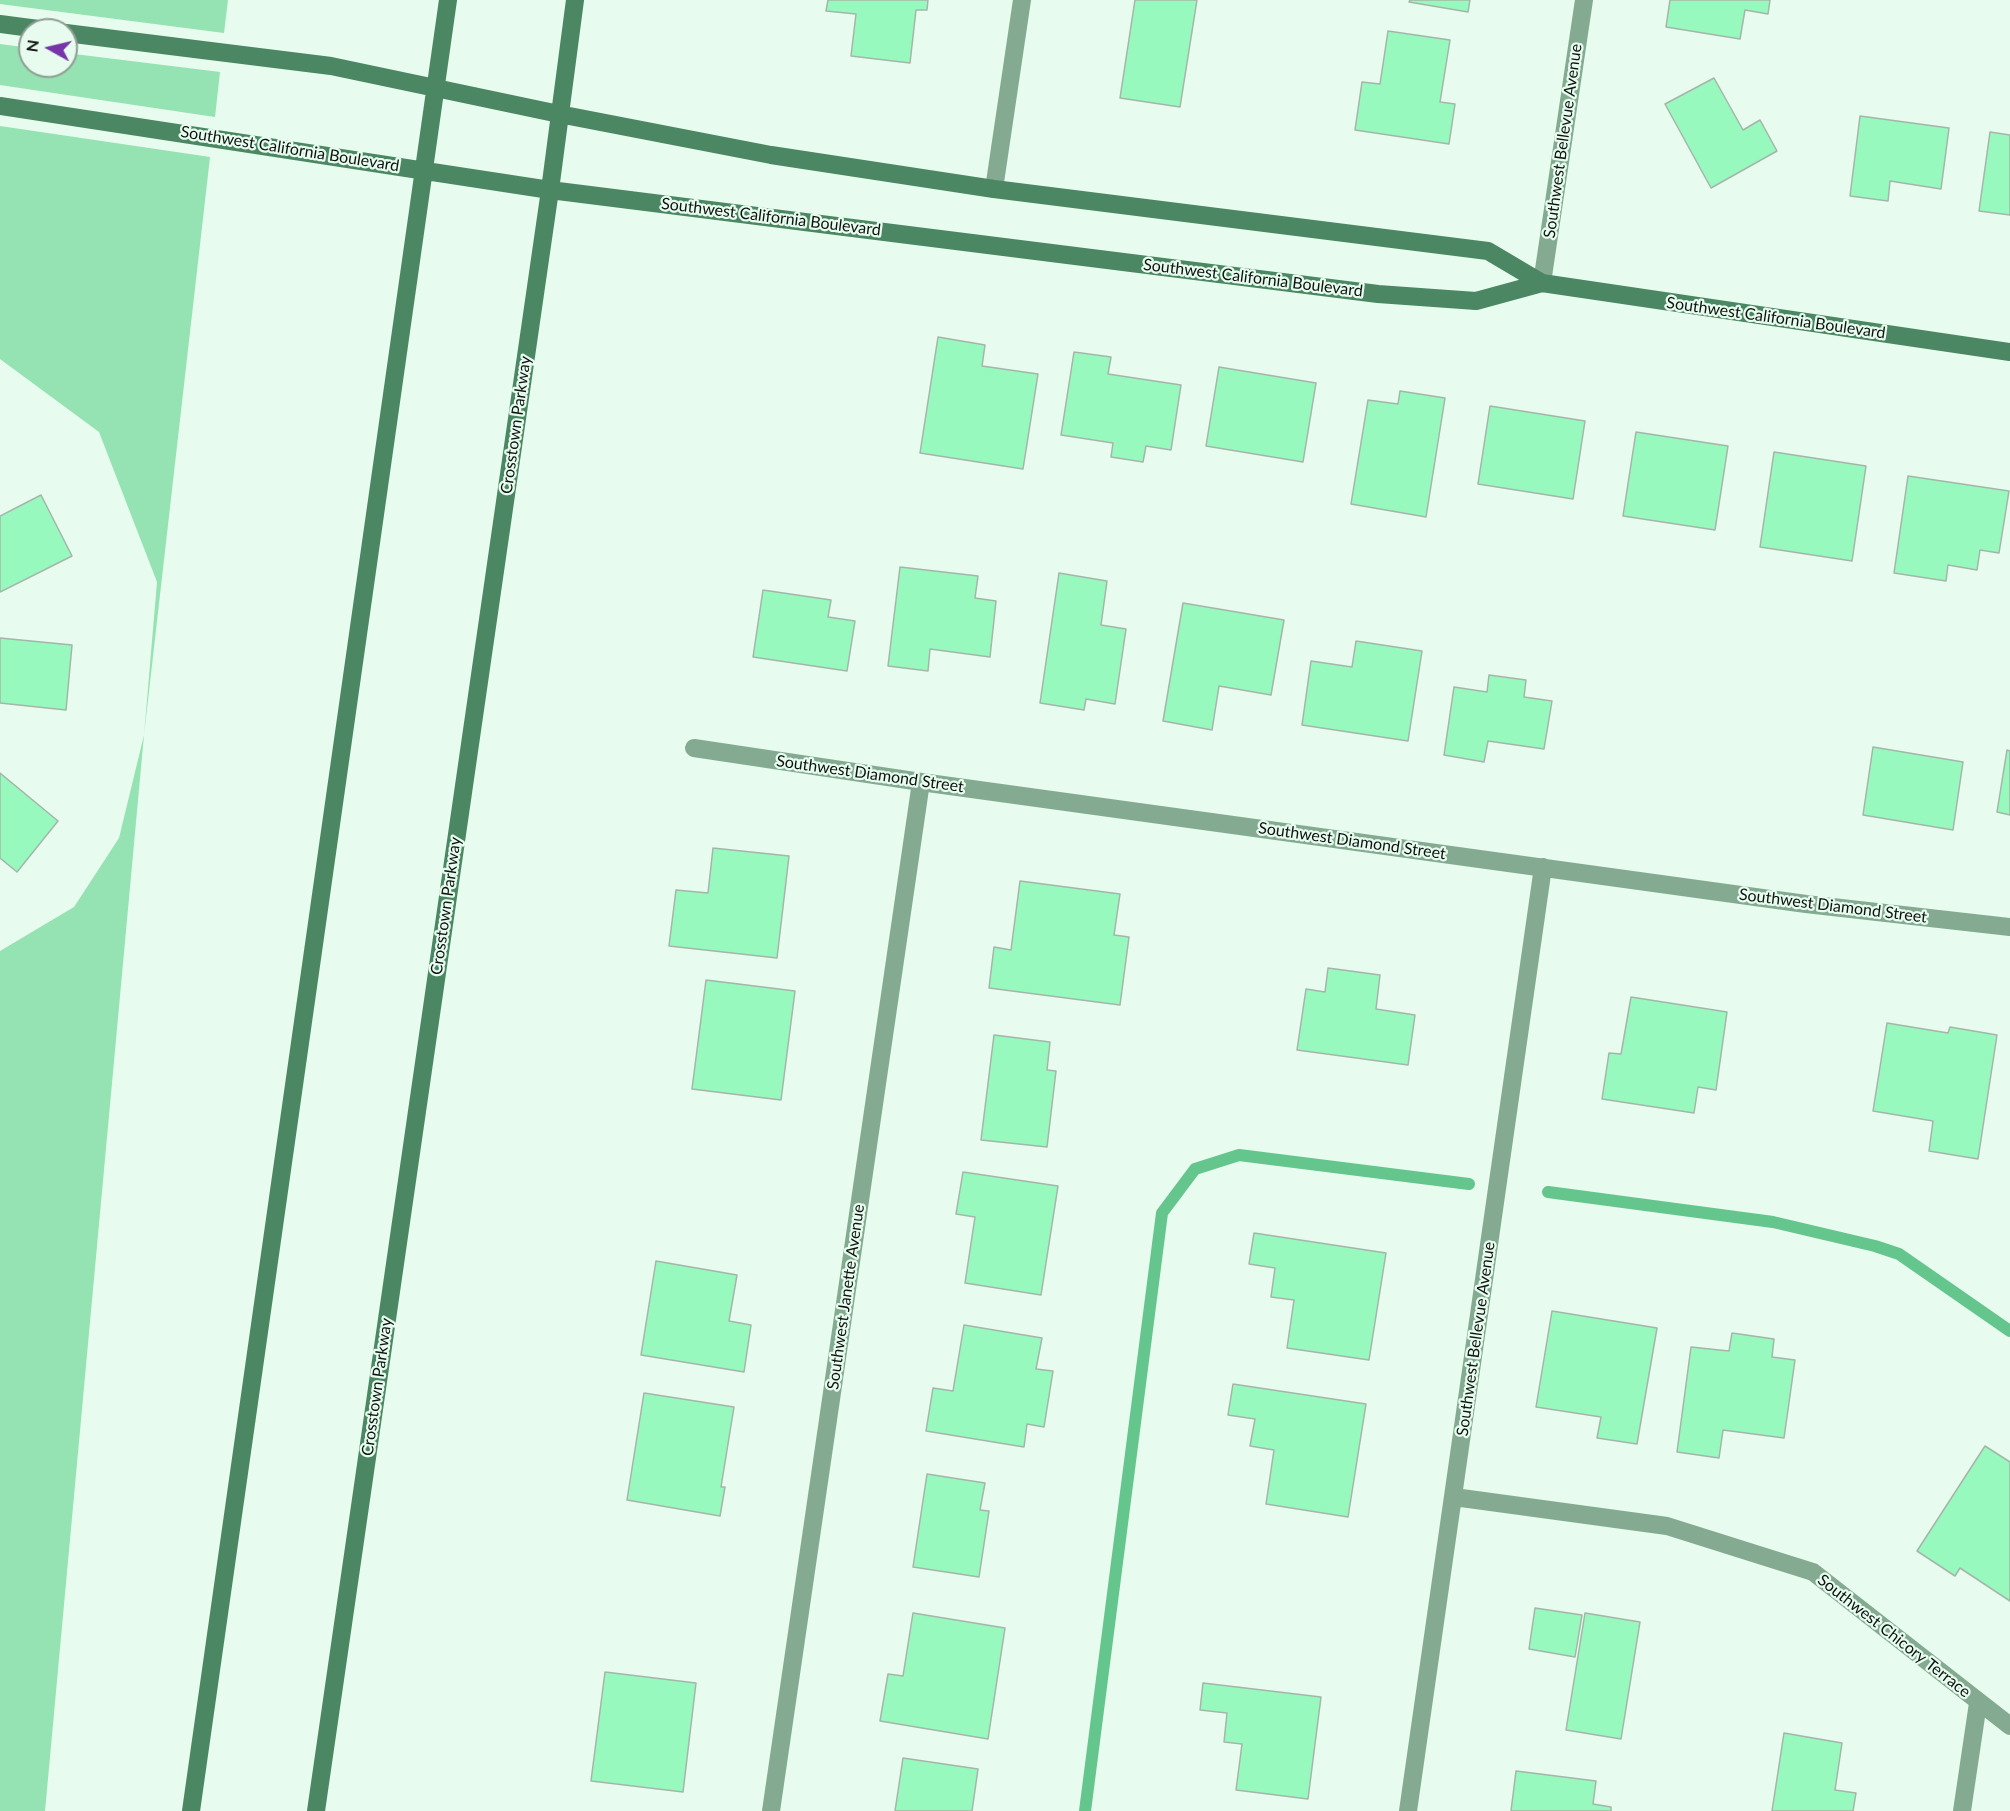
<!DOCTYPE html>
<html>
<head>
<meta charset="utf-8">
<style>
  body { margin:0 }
  #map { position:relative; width:2010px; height:1811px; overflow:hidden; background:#e7fbee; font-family:Lato,sans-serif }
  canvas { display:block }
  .north { position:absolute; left:18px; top:18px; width:60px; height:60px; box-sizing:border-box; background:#e7fbee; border:2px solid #909e95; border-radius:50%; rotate:278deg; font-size:16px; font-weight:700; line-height:24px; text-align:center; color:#0d130f }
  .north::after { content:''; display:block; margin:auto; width:21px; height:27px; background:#7635a9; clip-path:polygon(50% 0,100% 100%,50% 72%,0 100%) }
</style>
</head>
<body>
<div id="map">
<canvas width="2010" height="1811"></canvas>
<div class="north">N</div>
</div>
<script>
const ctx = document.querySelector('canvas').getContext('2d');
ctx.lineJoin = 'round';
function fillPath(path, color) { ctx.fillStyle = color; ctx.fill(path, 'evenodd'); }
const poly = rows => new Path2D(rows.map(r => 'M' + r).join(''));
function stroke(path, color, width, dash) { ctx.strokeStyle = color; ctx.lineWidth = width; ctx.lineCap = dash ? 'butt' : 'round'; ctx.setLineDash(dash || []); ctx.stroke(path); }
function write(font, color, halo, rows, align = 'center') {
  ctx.font = font + ' Lato,sans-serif'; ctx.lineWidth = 4.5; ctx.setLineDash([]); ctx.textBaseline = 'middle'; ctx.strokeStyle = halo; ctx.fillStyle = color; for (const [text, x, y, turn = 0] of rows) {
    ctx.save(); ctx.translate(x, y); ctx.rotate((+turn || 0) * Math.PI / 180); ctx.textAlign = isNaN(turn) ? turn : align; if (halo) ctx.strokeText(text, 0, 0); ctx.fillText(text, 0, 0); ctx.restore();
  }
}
const green = poly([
  [0,0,228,0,224,33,0,4],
  [0,44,30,48,30,66,66,66,66,53,220,72,215,117,0,85],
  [0,126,210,157,144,735,45,1811,0,1811,0,951,74,907,119,838,144,735,157,582,99,432,0,359]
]);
const stream = poly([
  [1548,1192,1773,1222,1875,1246,1899,1254,2010,1331],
  [1085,1811,1162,1213,1195,1169,1239,1155,1469,1184]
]);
const building = poly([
  [828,0,928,0,927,10,916,10,910,63,851,56,856,14,826,11,828,0],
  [1135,0,1197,0,1180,107,1120,98,1135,0],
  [1410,0,1470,0,1468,12,1409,2,1410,0],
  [1670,0,1770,0,1768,14,1745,10,1740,39,1666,27,1670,0],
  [1388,31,1450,40,1440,102,1455,104,1449,144,1355,130,1362,82,1380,84,1388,31],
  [1714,78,1743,130,1760,120,1777,151,1711,188,1665,104,1714,78],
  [1860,116,1949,128,1941,189,1890,181,1888,201,1850,196,1860,116],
  [1990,132,2010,135,2010,215,1979,211,1990,132],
  [938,337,985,345,982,366,1038,374,1023,469,920,453,938,337],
  [1074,352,1111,357,1108,374,1181,385,1171,450,1146,446,1143,462,1111,457,1113,443,1061,435,1074,352],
  [1219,367,1316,383,1303,462,1206,446,1219,367],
  [1400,391,1445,398,1426,517,1351,504,1368,400,1398,404,1400,391],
  [1490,406,1585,421,1573,499,1478,484,1490,406],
  [1636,432,1728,446,1715,530,1623,516,1636,432],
  [1774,452,1866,466,1852,561,1760,547,1774,452],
  [1908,476,2009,491,1999,553,1980,550,1977,570,1948,565,1946,581,1894,573,1908,476],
  [41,495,72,556,0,592,0,516,41,495],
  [900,567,978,576,975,598,996,601,990,657,930,649,928,671,888,666,900,567],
  [1059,573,1107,581,1101,625,1126,629,1115,704,1086,699,1084,710,1040,703,1059,573],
  [763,590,831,600,828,617,855,621,847,671,753,657,763,590],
  [1183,603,1284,620,1271,695,1219,686,1212,730,1163,721,1183,603],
  [0,638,72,645,66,710,0,703,0,638],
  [1356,641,1422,651,1408,741,1302,725,1311,661,1352,667,1356,641],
  [1489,675,1526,680,1524,697,1552,701,1544,749,1488,741,1484,762,1444,755,1454,687,1487,692,1489,675],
  [1873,747,1963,762,1953,830,1863,815,1873,747],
  [2007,750,2010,751,2010,815,1997,812,2007,750],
  [0,773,58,821,17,872,0,858,0,773],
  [713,848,789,856,777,958,669,946,676,890,708,893,713,848],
  [1020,881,1120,894,1114,935,1129,937,1120,1005,989,988,994,947,1011,950,1020,881],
  [1328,968,1380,975,1376,1009,1415,1015,1408,1065,1297,1050,1306,989,1325,992,1328,968],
  [706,980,795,991,781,1100,692,1089,706,980],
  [1631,997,1727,1012,1716,1090,1698,1087,1694,1113,1602,1099,1609,1053,1621,1054,1631,997],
  [1887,1023,1948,1033,1950,1027,1997,1035,1978,1159,1929,1151,1933,1121,1873,1111,1887,1023],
  [994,1035,1050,1042,1047,1070,1056,1071,1047,1147,981,1140,994,1035],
  [963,1172,1058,1186,1041,1295,965,1283,975,1217,956,1214,963,1172],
  [1254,1233,1386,1253,1369,1360,1287,1348,1294,1300,1271,1297,1275,1268,1249,1264,1254,1233],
  [656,1261,737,1275,729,1321,751,1325,744,1372,641,1355,656,1261],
  [1552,1311,1657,1328,1637,1444,1597,1438,1601,1417,1536,1407,1552,1311],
  [964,1325,1042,1338,1036,1369,1053,1371,1044,1427,1027,1424,1024,1447,926,1431,933,1388,953,1391,964,1325],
  [1732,1333,1774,1339,1772,1357,1795,1360,1784,1438,1723,1430,1719,1458,1677,1452,1691,1347,1729,1351,1732,1333],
  [1233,1384,1366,1404,1348,1517,1266,1504,1274,1450,1250,1446,1255,1419,1228,1415,1233,1384],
  [644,1393,734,1407,721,1487,725,1487,720,1516,627,1500,644,1393],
  [1985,1446,2010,1462,2010,1601,1960,1568,1955,1576,1917,1551,1985,1446],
  [927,1474,985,1483,980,1510,989,1511,979,1577,913,1567,927,1474],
  [1535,1608,1582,1615,1575,1657,1529,1649,1535,1608],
  [913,1613,1005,1628,988,1739,880,1721,888,1674,903,1676,913,1613],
  [1585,1613,1640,1622,1621,1739,1566,1730,1585,1613],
  [605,1672,696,1683,683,1792,591,1781,605,1672],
  [1203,1683,1321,1697,1308,1799,1236,1790,1242,1744,1224,1742,1227,1713,1200,1710,1203,1683],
  [1784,1733,1842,1743,1835,1790,1856,1793,1853,1811,1772,1811,1784,1733],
  [903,1758,978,1769,972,1811,895,1811,903,1758],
  [1516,1771,1596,1781,1593,1804,1611,1807,1611,1811,1511,1811,1516,1771]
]);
const street = poly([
  [994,189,1022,0],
  [1542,283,1584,0],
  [694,748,921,782,1806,904,2010,927],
  [1454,1497,1667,1526,1813,1572,2010,1726],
  [771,1811,921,782],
  [1408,1811,1543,867],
  [1962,1811,1978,1703]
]);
const secondary = poly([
  [0,24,46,30],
  [66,33,331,66,559,114,771,155,994,189,1488,251,1542,283,2010,352],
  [0,106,550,190,1378,294,1476,301,1542,283],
  [191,1811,448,0],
  [316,1811,550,190,575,0]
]);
const streetNames = [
  ["Southwest Bellevue Avenue",1563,141,-82],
  ["Southwest California Boulevard",290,149,9],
  ["Southwest California Boulevard",771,217,7],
  ["Southwest California Boulevard",1253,278,7],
  ["Southwest California Boulevard",1776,318,8],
  ["Crosstown Parkway",516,425,-82],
  ["Southwest Diamond Street",870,774,8],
  ["Southwest Diamond Street",1352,841,8],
  ["Crosstown Parkway",446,906,-82],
  ["Southwest Diamond Street",1833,906,7],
  ["Southwest Janette Avenue",846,1297,-82],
  ["Southwest Bellevue Avenue",1476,1339,-82],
  ["Crosstown Parkway",377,1387,-82],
  ["Southwest Chicory Terrace",1894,1636,38]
];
fillPath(green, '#95e2b2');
stroke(stream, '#64c58d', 12);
fillPath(building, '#98f9be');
stroke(building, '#a4b6aa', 1.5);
stroke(street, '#84ab92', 18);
stroke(secondary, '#4b8763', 18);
write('16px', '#0d130f', '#e7fbee', streetNames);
</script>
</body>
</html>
